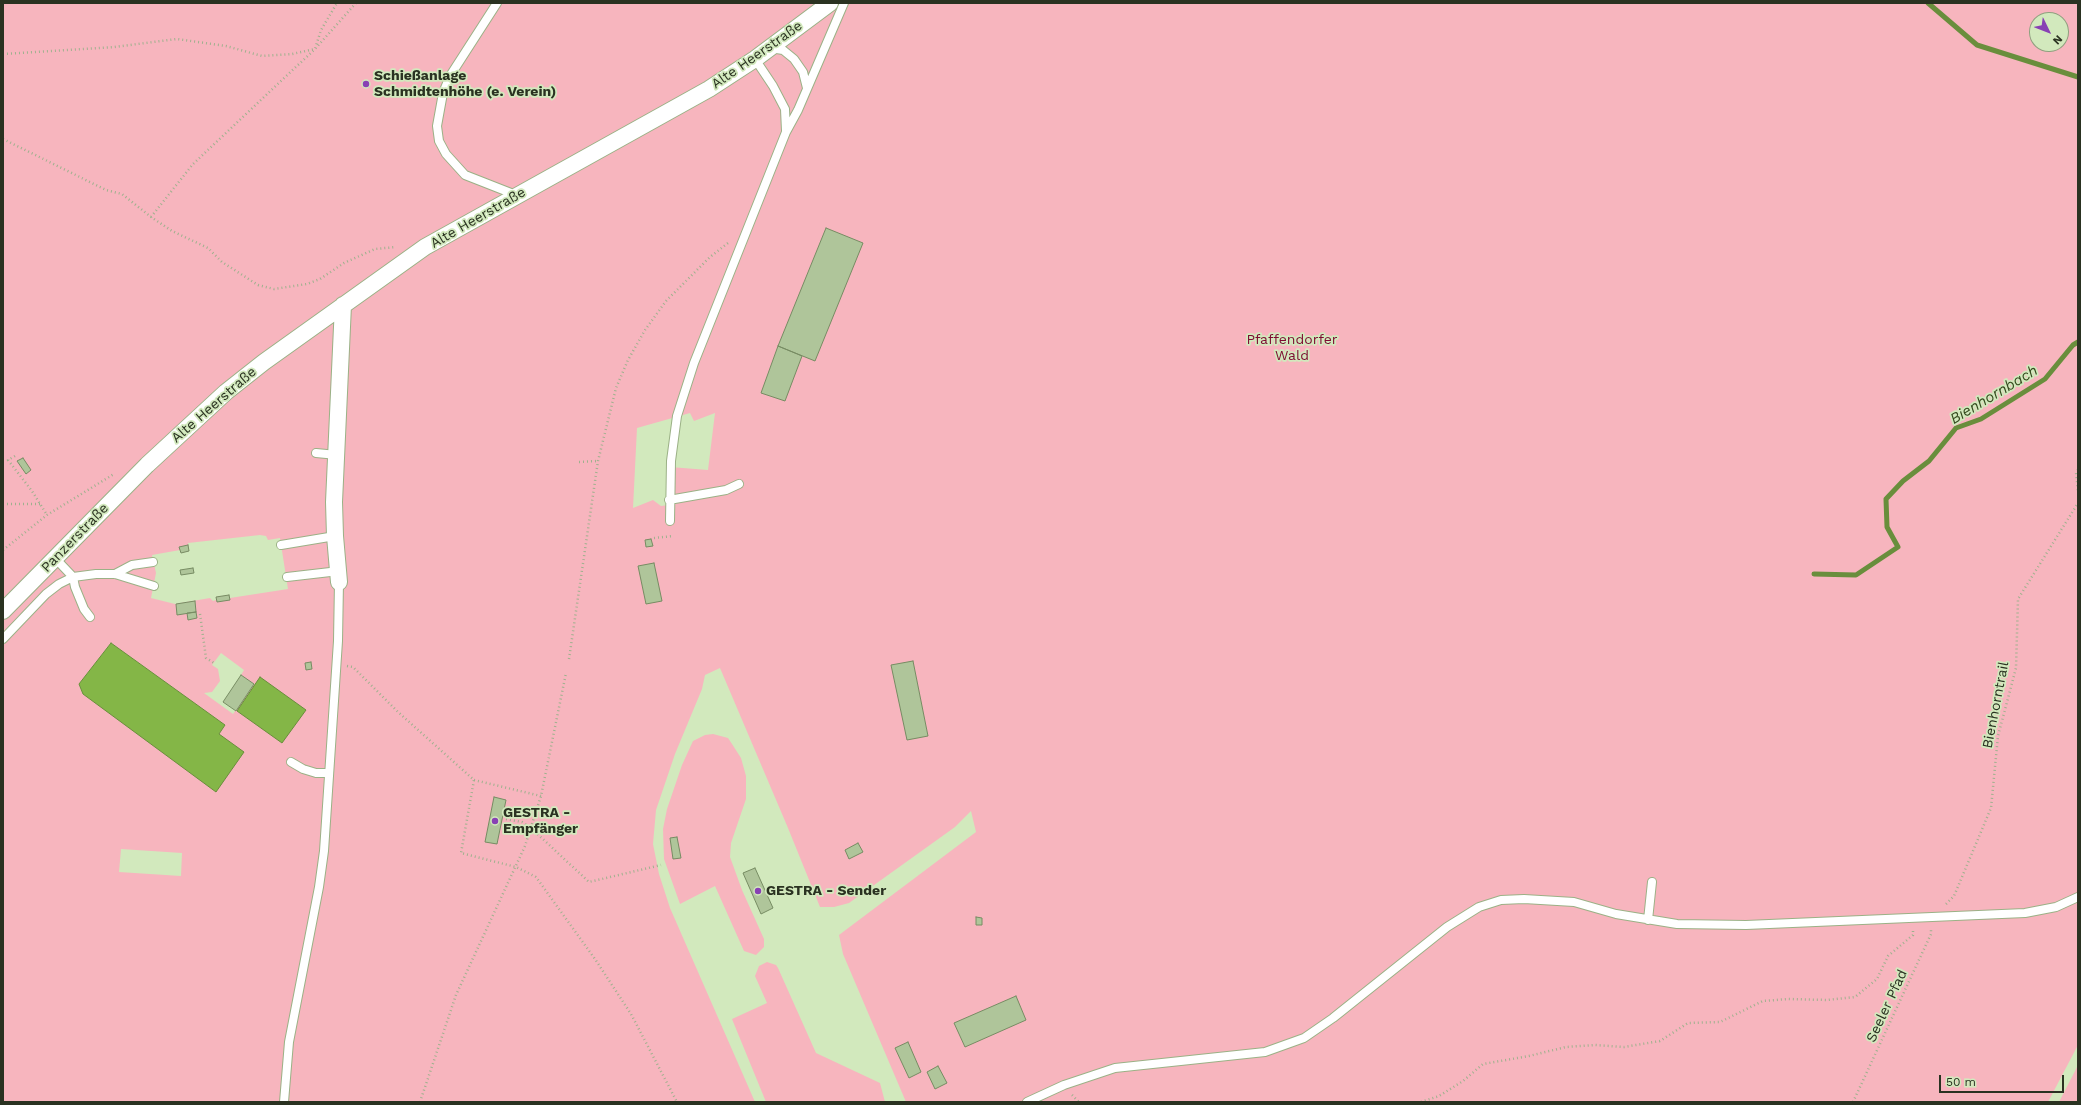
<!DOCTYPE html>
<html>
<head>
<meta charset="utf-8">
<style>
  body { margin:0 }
  #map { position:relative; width:2081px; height:1105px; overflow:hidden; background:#d2e9bd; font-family:"Work Sans",sans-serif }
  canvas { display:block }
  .frame { position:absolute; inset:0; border:4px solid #2a3221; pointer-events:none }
  .north { position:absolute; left:2029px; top:12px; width:40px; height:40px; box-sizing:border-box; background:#d2e9bd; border:1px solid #8fa07f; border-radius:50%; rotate:133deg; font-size:11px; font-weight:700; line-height:16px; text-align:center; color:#2a3221 }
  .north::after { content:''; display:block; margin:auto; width:14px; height:18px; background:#8841b4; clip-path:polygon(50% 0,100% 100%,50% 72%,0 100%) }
  .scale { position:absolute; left:1939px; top:1075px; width:125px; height:18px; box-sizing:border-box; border:2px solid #2a3221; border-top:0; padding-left:5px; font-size:12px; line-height:14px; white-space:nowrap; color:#2a3221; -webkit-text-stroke:3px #d2e9bd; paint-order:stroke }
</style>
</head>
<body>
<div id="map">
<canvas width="2081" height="1105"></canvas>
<div class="frame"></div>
<div class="north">N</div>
<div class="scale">50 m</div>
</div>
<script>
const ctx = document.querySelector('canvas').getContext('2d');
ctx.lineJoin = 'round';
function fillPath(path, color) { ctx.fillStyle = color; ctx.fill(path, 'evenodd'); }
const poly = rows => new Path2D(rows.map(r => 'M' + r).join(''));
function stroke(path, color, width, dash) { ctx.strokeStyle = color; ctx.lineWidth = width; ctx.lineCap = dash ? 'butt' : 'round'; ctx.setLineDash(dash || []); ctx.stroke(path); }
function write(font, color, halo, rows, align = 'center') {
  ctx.font = font + ' "Work Sans",sans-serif'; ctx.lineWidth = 3.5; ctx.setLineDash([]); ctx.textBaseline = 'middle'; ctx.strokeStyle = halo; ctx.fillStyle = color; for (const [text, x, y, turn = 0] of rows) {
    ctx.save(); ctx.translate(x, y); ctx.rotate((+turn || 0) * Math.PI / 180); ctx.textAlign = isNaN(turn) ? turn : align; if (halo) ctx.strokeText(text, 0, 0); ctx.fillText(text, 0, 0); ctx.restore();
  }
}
const green = poly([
  [3,3,2078,3,2078,1045,2048,1102,906,1102,843,954,839,935,976,832,971,811,955,827,849,903,834,907,820,907,788,828,720,668,705,675,702,689,675,754,656,810,653,844,659,874,670,908,755,1102,3,1102],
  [2037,20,2061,20,2061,44,2037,44],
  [690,413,694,421,715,413,708,470,670,467,669,505,661,506,653,500,633,508,637,428],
  [260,535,266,536,268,540,280,538,288,589,230,598,229,595,216,597,216,600,213,601,210,598,175,604,151,598,156,573,152,555,180,550,181,553,189,551,188,543],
  [111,643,225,725,219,734,102,707,83,694,79,684],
  [221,653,244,670,241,675,254,684,233,714,204,693,212,692,220,681,218,669,212,665],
  [121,849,182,853,181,876,119,872],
  [713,734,728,738,732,744,741,758,746,776,746,799,731,843,730,857,742,890,764,939,764,947,756,955,744,951,715,886,680,904,664,859,663,829,667,809,682,765,693,741,705,735],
  [767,962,776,965,778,968,816,1053,880,1083,885,1102,766,1102,732,1019,767,1003,755,976,759,966],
  [2078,1065,2078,1102,2059,1102,2074,1073]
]);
const water = poly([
  [111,643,225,725,219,734,244,752,216,792,83,694,79,684,111,643],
  [260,677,306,710,282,743,237,711,260,677]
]);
const stream = poly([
  [1928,3,1977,45,2078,77],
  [1814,574,1856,575,1898,547,1887,527,1886,499,1903,481,1929,461,1956,428,1981,419,2045,379,2073,345,2078,342]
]);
const building = poly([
  [826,228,863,243,815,361,778,346,826,228],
  [778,346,802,356,785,401,761,393,778,346],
  [23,458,31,470,26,474,17,461,23,458],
  [651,539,653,546,646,547,645,540,651,539],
  [188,545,189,551,181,553,179,547,188,545],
  [654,563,662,601,646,604,638,566,654,563],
  [193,568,194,573,181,575,180,570,193,568],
  [229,595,230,600,217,602,216,597,229,595],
  [195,601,196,612,177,615,176,604,195,601],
  [196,612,197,618,188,620,187,613,196,612],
  [913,661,928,736,907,740,891,665,913,661],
  [311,662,312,669,306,670,305,663,311,662],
  [241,675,254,684,236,711,223,702,241,675],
  [494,797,506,800,497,844,485,842,494,797],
  [677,837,681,858,673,859,670,838,677,837],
  [858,843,863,852,849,859,845,850,858,843],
  [755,868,773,908,761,914,743,873,755,868],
  [976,917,982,918,982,925,976,925,976,917],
  [1016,996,1026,1020,965,1047,954,1023,1016,996],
  [908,1042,921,1072,909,1078,895,1048,908,1042],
  [938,1066,947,1083,935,1089,927,1072,938,1066]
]);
const path = poly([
  [3,54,114,47,177,39,226,46,262,56,292,54,315,49,321,30,337,3],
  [3,139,106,190,122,194,151,217,172,231,208,248,222,262,258,285,274,289,307,284,320,279,344,263,375,249,396,247],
  [151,217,193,164,315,49,356,3],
  [15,456,8,460,32,491,47,515],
  [579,462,598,461],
  [2078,470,2076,472,2078,492],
  [3,504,40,504],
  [654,538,673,536],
  [3,550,47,515,114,474],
  [200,614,206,658,214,663],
  [569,659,598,461,616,388,628,360,645,330,666,301,710,257,728,243],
  [347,666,353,667,398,712,474,780,461,853,516,867,536,877,595,959,631,1014,677,1102],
  [474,780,541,796],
  [506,819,522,822,531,828,589,882,661,865],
  [1946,904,1954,896,1991,808,1998,736,2016,668,2018,599,2078,503],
  [1072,1095,1079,1102],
  [420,1102,456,995,525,846,541,796,566,673],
  [1421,1102,1439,1096,1463,1081,1483,1064,1529,1056,1566,1047,1595,1045,1624,1047,1660,1041,1688,1023,1720,1022,1763,1001,1788,999,1827,1000,1855,997,1877,979,1888,956,1913,935,1913,929],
  [1853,1102,1931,934,1931,929]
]);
const service = poly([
  [497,3,450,76,443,93,437,126,439,141,446,154,465,175,516,195],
  [770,48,783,50,794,59,803,72,807,88],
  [755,59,773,86,785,109,786,131],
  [316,453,337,455],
  [669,500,726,490,739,484],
  [670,521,671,461,677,416,694,363,786,132,798,110,844,3],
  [281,545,335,536],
  [55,558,73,577,96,574,115,574,154,586],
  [115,574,132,565,153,562],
  [287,577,339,571],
  [3,639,46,594,59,584,73,577,75,587,84,609,90,617],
  [291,762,303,769,316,773,329,773],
  [1648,920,1652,882],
  [284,1102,289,1042,319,887,324,851,338,641,339,582],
  [1027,1102,1064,1085,1115,1068,1265,1052,1304,1038,1333,1018,1447,927,1479,907,1501,900,1524,899,1574,902,1616,914,1677,924,1746,925,2025,913,2056,907,2078,897]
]);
const minor = poly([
  [339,582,335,536,334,502,343,305],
  [3,611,147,465,226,392,264,362,425,247,709,89,755,59,830,3]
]);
const markers = [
  [366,84,4,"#8841b4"],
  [495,821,4,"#8841b4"],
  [758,891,4,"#8841b4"]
];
const streetNames = [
  ["Alte Heerstraße",757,55,-35],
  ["Alte Heerstraße",478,218,-30],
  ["Alte Heerstraße",214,405,-41],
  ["Panzerstraße",75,538,-46],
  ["Bienhorntrail",1996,705,-79],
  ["Seeler Pfad",1887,1006,-65]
];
const poiNames = [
  ["Schießanlage",374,76],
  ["Schmidtenhöhe (e. Verein)",374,92],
  ["GESTRA -",503,813],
  ["Empfänger",503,829],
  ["GESTRA - Sender",766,891]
];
const parkNames = [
  ["Pfaffendorfer",1292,340],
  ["Wald",1292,356]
];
const waterNames = [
  ["Bienhornbach",1994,395,-31]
];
fillPath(green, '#f7b5be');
fillPath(water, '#84b647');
stroke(water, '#698e3c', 1);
stroke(stream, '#698e3c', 5);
fillPath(building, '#afc59a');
stroke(building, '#778c63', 1);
stroke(service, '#9bb186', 10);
stroke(minor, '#9bb186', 18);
stroke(path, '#9fb18e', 2.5, [1, 3]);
stroke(service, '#fff', 8);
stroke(minor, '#fff', 16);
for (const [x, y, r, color] of markers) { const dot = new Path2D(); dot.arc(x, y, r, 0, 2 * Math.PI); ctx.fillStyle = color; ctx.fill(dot); stroke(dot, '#d2e9bd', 1.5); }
write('14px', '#2a3221', '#d2e9bd', streetNames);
write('bold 14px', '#2a3221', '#d2e9bd', poiNames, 'left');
write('14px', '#7d0b31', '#d2e9bd', parkNames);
write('italic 15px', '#354a1e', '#d2e9bd', waterNames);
</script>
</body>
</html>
